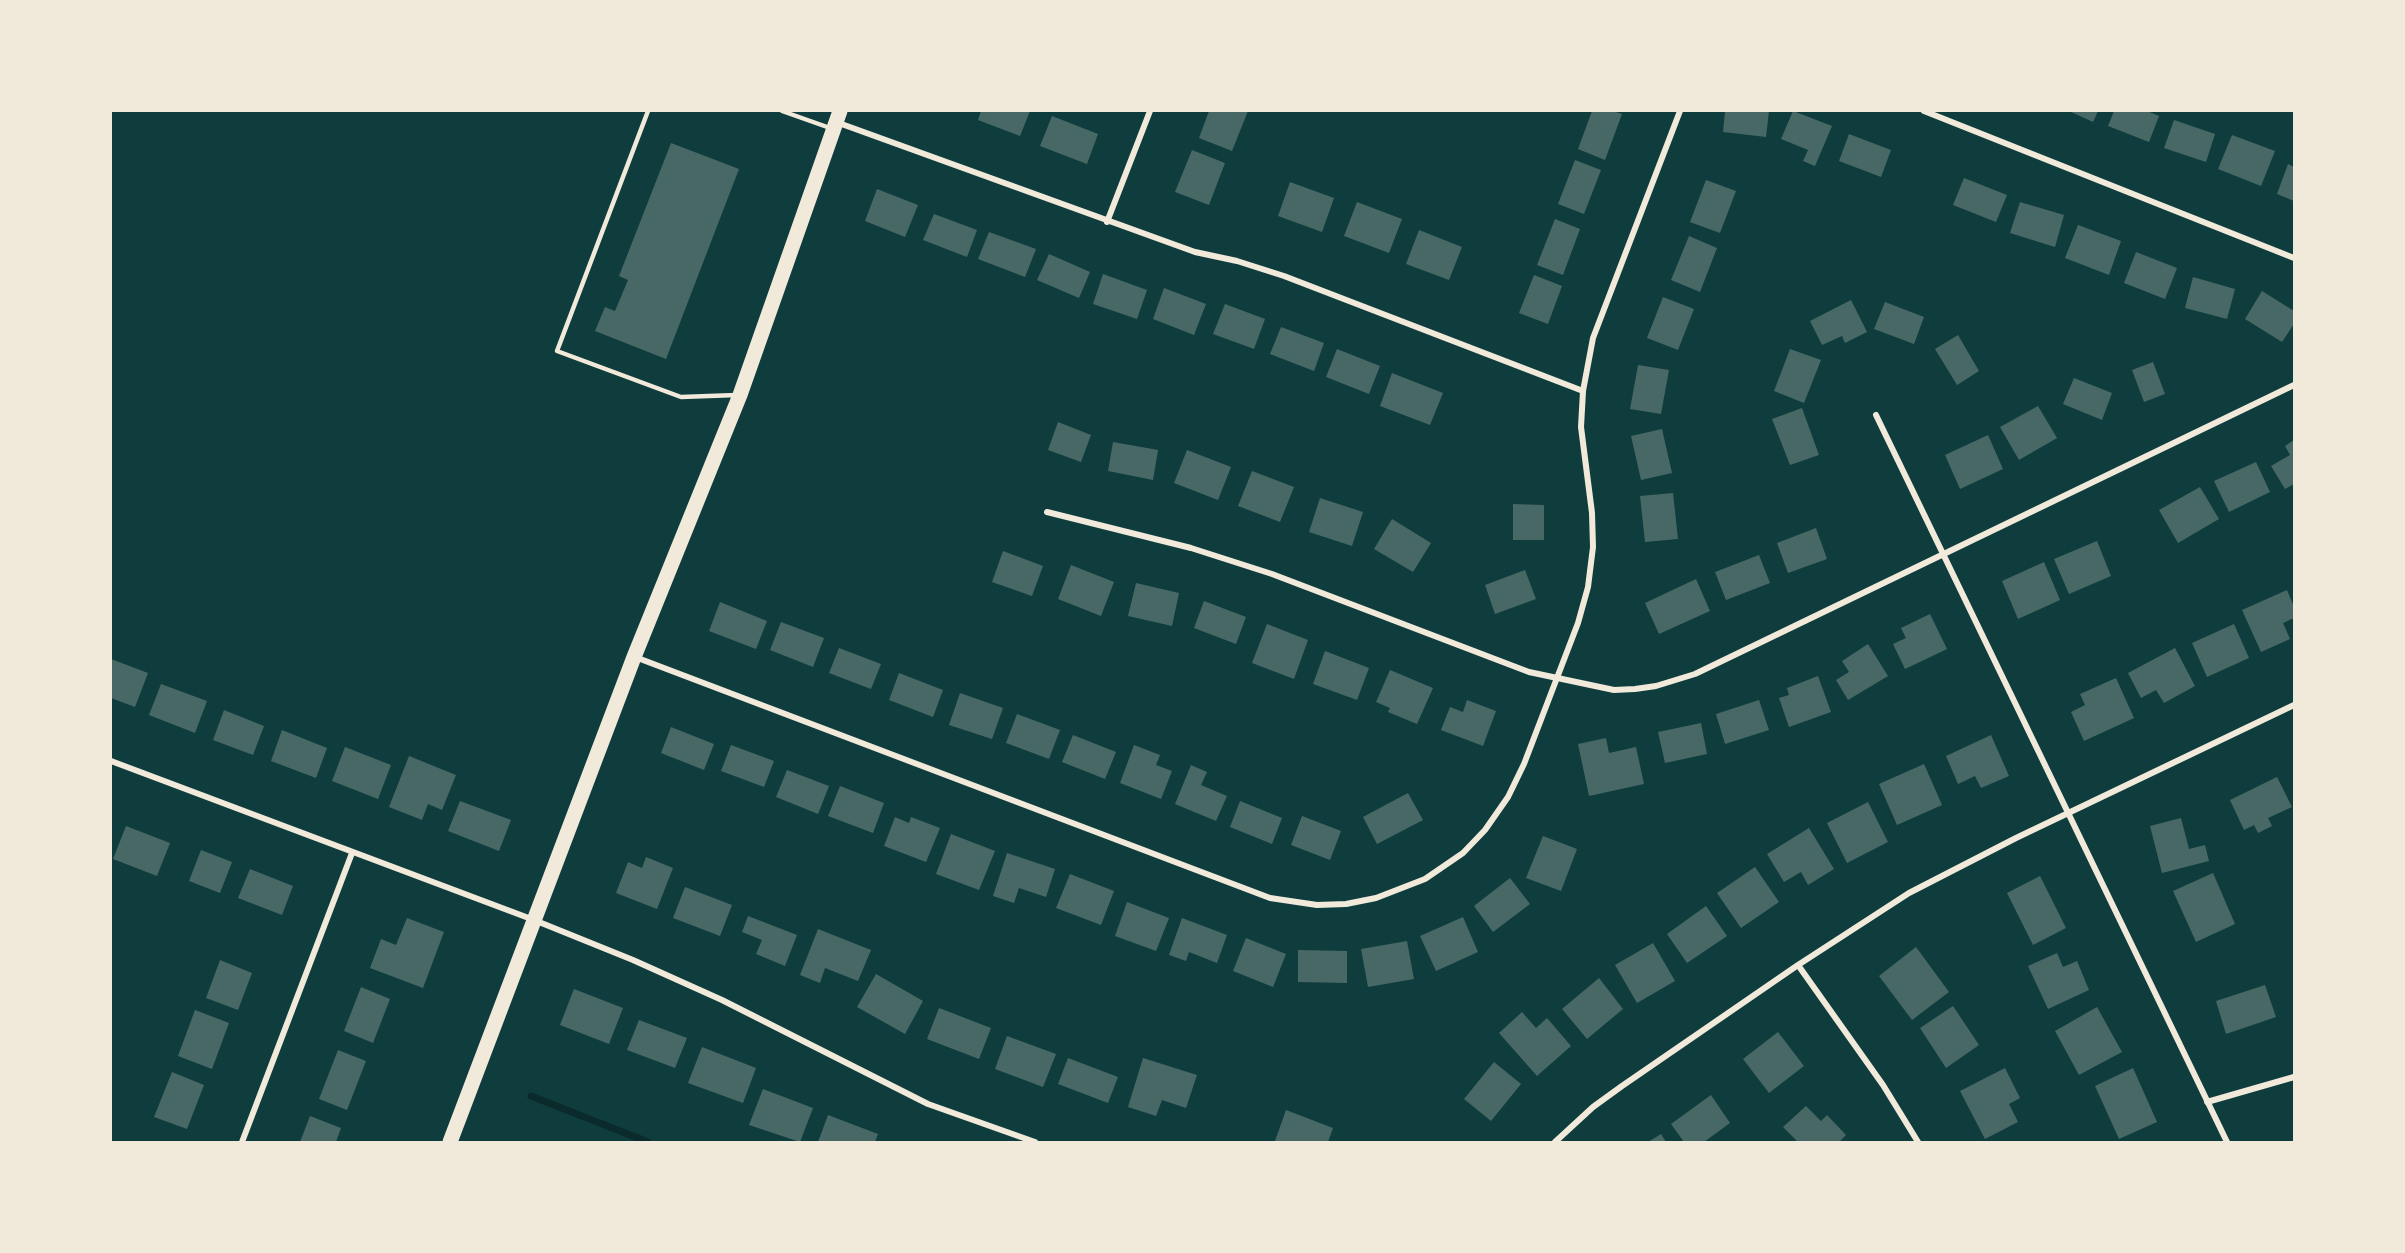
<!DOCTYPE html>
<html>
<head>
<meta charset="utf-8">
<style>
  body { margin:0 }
  #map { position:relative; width:2405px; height:1253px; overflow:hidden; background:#0f3d3e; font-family:Figtree,sans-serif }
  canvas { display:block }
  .frame { position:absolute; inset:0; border:112px solid #f1e9da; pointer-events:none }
</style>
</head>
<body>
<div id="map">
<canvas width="2405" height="1253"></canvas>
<div class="frame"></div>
</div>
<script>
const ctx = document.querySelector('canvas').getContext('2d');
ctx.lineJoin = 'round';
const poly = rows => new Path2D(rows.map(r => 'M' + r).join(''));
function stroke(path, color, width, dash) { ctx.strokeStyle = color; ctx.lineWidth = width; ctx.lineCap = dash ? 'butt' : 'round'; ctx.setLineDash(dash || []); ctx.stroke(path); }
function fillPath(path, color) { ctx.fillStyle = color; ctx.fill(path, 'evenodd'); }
const stream = poly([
  [531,1096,648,1142]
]);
const building = poly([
  [981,111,1030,111,1020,136,978,120],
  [1209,111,1248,111,1232,151,1199,138],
  [1592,111,1613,111,1622,114,1605,160,1578,149],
  [1725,111,1769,111,1766,137,1723,132],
  [1793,111,1832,126,1815,166,1803,161,1808,150,1781,139],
  [2069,111,2098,111,2093,122],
  [2114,111,2147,111,2159,116,2149,142,2108,126],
  [1052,116,1098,134,1087,164,1040,146],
  [2174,120,2215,134,2206,162,2164,148],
  [1849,134,1891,150,1881,177,1839,161],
  [2232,135,2275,151,2261,186,2218,169],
  [671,143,739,169,666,359,595,331,605,307,615,311,628,280,619,276],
  [1192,150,1225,163,1209,205,1175,192],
  [1575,160,1601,170,1584,214,1558,204],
  [2288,164,2294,167,2294,201,2277,194],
  [1964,178,2007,195,1996,222,1953,205],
  [1706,180,1736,191,1720,233,1690,222],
  [1290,182,1334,198,1322,232,1278,216],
  [877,189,918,205,905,237,865,221],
  [1357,202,1402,219,1389,253,1344,236],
  [2020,202,2064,215,2055,247,2010,233],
  [934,214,977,230,967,257,923,240],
  [1555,219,1580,229,1563,275,1537,265],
  [2078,225,2121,241,2109,275,2065,258],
  [1419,230,1462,247,1449,280,1406,264],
  [989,232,1036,249,1025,277,978,259],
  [1689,236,1717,248,1700,292,1671,280],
  [2136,252,2177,268,2165,299,2124,283],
  [1049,254,1090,272,1079,298,1037,280],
  [1103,274,1147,290,1137,319,1093,304],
  [1534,275,1562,286,1548,324,1519,313],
  [2193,277,2235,289,2227,319,2185,308],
  [1164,288,1206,304,1194,335,1153,319],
  [2262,291,2294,311,2294,324,2282,342,2245,319],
  [1663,297,1694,309,1678,350,1647,338],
  [1851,300,1867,332,1845,343,1842,336,1822,345,1810,321],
  [1885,302,1924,317,1914,344,1874,329],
  [1225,304,1265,319,1254,349,1213,334],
  [1281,327,1324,343,1314,371,1270,354],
  [1958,335,1979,371,1957,385,1935,349],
  [1337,349,1380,366,1369,394,1326,377],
  [1790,349,1821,360,1804,403,1774,391],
  [2153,362,2165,394,2144,402,2132,370],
  [1638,365,1669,370,1661,414,1630,409],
  [1392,373,1443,393,1430,425,1380,406],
  [2074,378,2112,393,2102,420,2063,404],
  [2038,406,2057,438,2019,460,2000,427],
  [1802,408,1819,455,1790,465,1772,419],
  [1058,422,1091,435,1081,462,1048,450],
  [1662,429,1672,473,1641,480,1631,436],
  [1988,435,2003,469,1960,489,1945,455],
  [2294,440,2294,484,2285,489,2271,466,2290,455,2285,446],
  [1113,442,1158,450,1153,480,1108,471],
  [1187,450,1231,467,1218,500,1174,483],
  [2256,462,2270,492,2229,512,2214,481],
  [1252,471,1294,487,1280,522,1238,506],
  [2200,487,2219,519,2178,543,2159,510],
  [1673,493,1678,539,1645,542,1640,496],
  [1320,498,1363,512,1352,546,1309,532],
  [1513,504,1544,505,1544,540,1513,540],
  [1392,519,1431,543,1413,572,1374,549],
  [1816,528,1827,559,1788,573,1777,543],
  [2097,541,2111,576,2069,594,2054,559],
  [1003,551,1043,566,1032,596,992,582],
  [1759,555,1770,583,1726,600,1715,572],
  [2044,562,2060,600,2018,619,2002,581],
  [1071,565,1114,582,1101,616,1058,599],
  [1525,570,1536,599,1495,614,1485,585],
  [1696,579,1710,611,1659,634,1645,603],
  [1136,583,1179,593,1172,626,1128,616],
  [2287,590,2294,607,2294,618,2283,623,2290,639,2261,652,2242,610],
  [1204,601,1246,617,1236,644,1194,628],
  [720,602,767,621,756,649,709,631],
  [1930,614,1947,649,1905,669,1893,644,1906,638,1901,628],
  [781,622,824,638,813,667,770,650],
  [1267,624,1308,640,1294,679,1252,663],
  [2234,624,2249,658,2207,677,2192,643],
  [1868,644,1888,676,1848,700,1836,680,1849,672,1842,661],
  [839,648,881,664,871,689,829,673],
  [2175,648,2195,686,2164,703,2156,690,2141,698,2128,673],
  [1325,651,1369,668,1357,700,1313,684],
  [111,659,148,673,135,707,111,698],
  [1390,670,1433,688,1417,724,1388,712,1390,708,1376,702],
  [899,673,943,690,933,717,889,700],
  [1818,676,1831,712,1789,727,1779,698,1789,695,1787,688],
  [2116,678,2134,718,2084,741,2071,712,2085,705,2080,694],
  [161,684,207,701,195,733,149,715],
  [960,693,1003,708,992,739,949,725],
  [1467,700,1496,711,1483,746,1441,730,1450,707,1463,712],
  [1759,700,1769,730,1725,744,1716,714],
  [224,710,264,726,253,755,213,740],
  [1017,714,1060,730,1049,759,1006,743],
  [1701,723,1707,754,1665,763,1658,732],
  [671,727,714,744,704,770,661,753],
  [282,730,327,748,316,778,271,761],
  [1073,735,1116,752,1105,779,1062,762],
  [1991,735,2009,776,1981,788,1975,776,1958,784,1946,756],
  [1606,738,1609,753,1636,747,1644,784,1589,796,1578,744],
  [731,745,774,761,764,787,721,771],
  [1134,745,1160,755,1156,765,1172,771,1161,799,1120,783],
  [345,747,391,765,378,799,332,781],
  [409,756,456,775,442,810,428,804,422,820,389,807],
  [1924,764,1942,805,1897,825,1879,784],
  [1191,765,1207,772,1201,785,1227,796,1216,821,1175,804],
  [787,770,829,786,818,814,776,797],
  [2277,777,2292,807,2268,818,2272,826,2258,833,2254,825,2244,830,2230,800],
  [840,786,884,803,873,833,828,816],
  [1408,793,1423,820,1377,844,1363,817],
  [460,801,511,820,499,851,448,831],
  [1240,801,1282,818,1272,844,1230,827],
  [1868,802,1888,842,1847,863,1827,823],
  [1302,816,1341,831,1330,860,1291,845],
  [895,817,909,823,911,817,940,828,926,862,884,846],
  [2181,818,2189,849,2205,845,2209,861,2162,873,2150,826],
  [126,826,170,843,157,876,113,859],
  [1809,828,1834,869,1808,885,1801,872,1784,882,1767,854],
  [951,834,995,851,979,890,936,874],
  [1543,836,1577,849,1561,891,1526,878],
  [201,850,232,862,220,893,189,881],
  [1007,853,1055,869,1046,897,1019,888,1014,903,993,896],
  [646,857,673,868,657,909,616,893,628,862,642,868],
  [1755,867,1779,902,1741,928,1717,893],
  [250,869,293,886,282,915,238,898],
  [2213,873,2235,924,2196,942,2173,891],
  [1070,874,1114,891,1101,925,1056,908],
  [2040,876,2066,928,2033,945,2007,893],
  [1510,878,1530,904,1493,932,1474,906],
  [685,887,732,905,720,936,673,918],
  [1127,902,1169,918,1156,951,1115,936],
  [1706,906,1727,936,1687,963,1667,934],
  [748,916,797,935,785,966,756,954,762,940,742,932],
  [1463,917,1478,952,1436,971,1420,936],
  [407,918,444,932,423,988,370,968,381,939,396,945],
  [1182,918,1227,935,1217,963,1189,952,1186,961,1169,955],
  [818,929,871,950,858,981,825,968,820,983,800,975],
  [1246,938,1286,954,1273,987,1233,971],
  [1407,941,1414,979,1368,987,1361,949],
  [1653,943,1675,981,1637,1003,1615,965],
  [1916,947,1949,992,1912,1020,1879,976],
  [1298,950,1347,951,1347,983,1298,982],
  [2057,953,2063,967,2077,961,2089,990,2048,1009,2028,966],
  [220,960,252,973,238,1010,206,998],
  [876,974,923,1001,905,1034,857,1007],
  [1599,978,1623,1009,1587,1039,1562,1009],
  [2265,985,2276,1017,2226,1034,2216,1001],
  [361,987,390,999,373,1043,344,1031],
  [574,989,623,1008,609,1044,560,1025],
  [1953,1006,1979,1045,1946,1068,1920,1028],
  [2097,1007,2122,1052,2079,1075,2055,1031],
  [939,1008,991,1028,979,1059,927,1039],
  [195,1010,229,1023,212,1069,178,1056],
  [1522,1012,1536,1028,1547,1018,1571,1046,1537,1076,1499,1033],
  [639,1020,687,1038,675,1068,627,1050],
  [1778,1032,1804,1066,1769,1093,1743,1059],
  [1007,1036,1056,1054,1043,1087,995,1069],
  [702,1047,756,1068,743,1103,688,1083],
  [338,1050,366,1061,347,1110,319,1099],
  [1068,1058,1118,1077,1108,1103,1058,1084],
  [1143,1058,1197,1075,1186,1108,1162,1100,1156,1116,1128,1107],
  [1494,1062,1521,1084,1491,1121,1464,1099],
  [2005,1068,2020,1098,2009,1104,2018,1122,1985,1139,1960,1091],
  [2133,1068,2157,1122,2119,1139,2095,1086],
  [172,1072,204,1085,187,1129,154,1117],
  [763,1089,813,1108,800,1142,749,1125],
  [1711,1095,1730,1123,1704,1142,1684,1142,1671,1124],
  [1806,1106,1821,1121,1827,1115,1846,1135,1839,1142,1798,1142,1783,1127],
  [1286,1110,1333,1128,1328,1142,1275,1141],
  [828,1115,878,1134,875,1142,818,1142],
  [310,1116,341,1128,336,1142,300,1142],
  [1661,1134,1666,1142,1648,1142]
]);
const service = poly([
  [648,111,557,351,681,397,737,395],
  [782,111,830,128]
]);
const minor = poly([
  [1924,111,2294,258],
  [836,122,1195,252,1237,261,1284,276,1583,391],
  [1107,222,1150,111],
  [1876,415,2227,1142],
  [1047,512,1191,548,1272,574,1529,672,1614,690,1635,689,1656,686,1695,674,2294,385],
  [635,657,1270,898,1317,905,1346,904,1376,898,1425,879,1463,853,1485,830,1508,797,1524,764,1578,623,1588,587,1593,547,1592,513,1581,427,1583,391,1593,338,1680,111],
  [111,761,534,920,633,960,722,1000,928,1104,1035,1142],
  [1798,965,1883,1085,1918,1142],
  [2207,1102,2294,1077],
  [242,1142,352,853],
  [1555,1142,1593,1107,1622,1086,1798,965,1909,893,2016,838,2294,705]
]);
const primary = poly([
  [450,1142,634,657,740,395,840,111]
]);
stroke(stream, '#0a2a2b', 7);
fillPath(building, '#486865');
stroke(service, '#f1e9da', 4.5);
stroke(minor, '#f1e9da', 6);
stroke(primary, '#f1e9da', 15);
</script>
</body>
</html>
